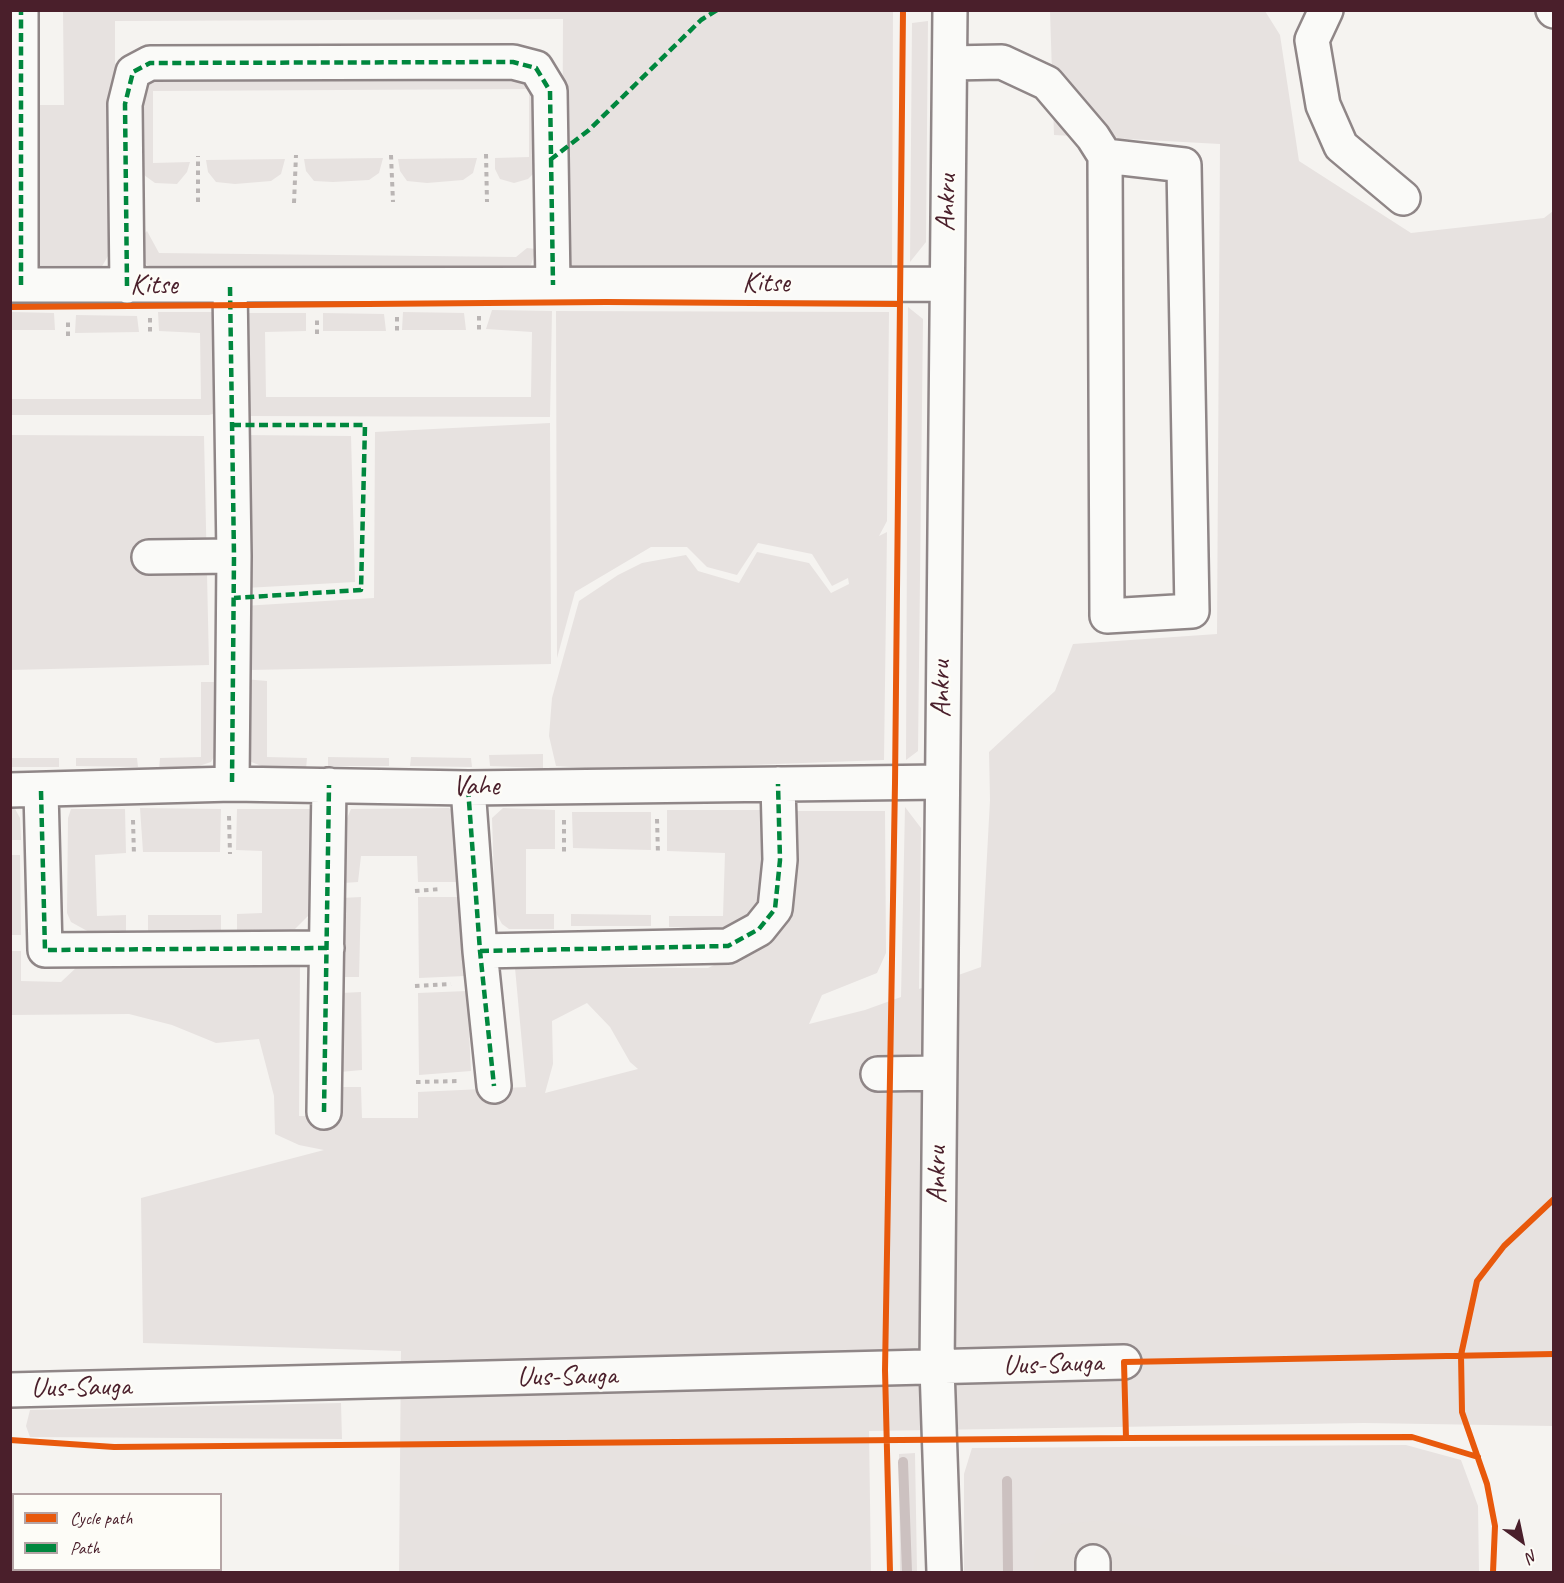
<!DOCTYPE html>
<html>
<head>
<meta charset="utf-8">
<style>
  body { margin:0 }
  #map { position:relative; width:1564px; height:1583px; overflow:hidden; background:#f5f3f0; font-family:Caveat,sans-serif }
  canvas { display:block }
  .frame { position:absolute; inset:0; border:12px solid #4a1f2b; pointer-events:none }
  .legend { position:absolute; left:12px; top:1493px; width:210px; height:78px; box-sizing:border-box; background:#fdfcf7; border:2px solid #b5a4a5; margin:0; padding:8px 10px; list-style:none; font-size:18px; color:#4a1f2b }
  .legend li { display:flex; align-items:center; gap:12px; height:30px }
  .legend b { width:30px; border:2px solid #b5a4a5 }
  .north { position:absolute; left:1492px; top:1511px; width:60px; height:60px; -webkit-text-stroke:4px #fdfcf7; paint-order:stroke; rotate:147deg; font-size:16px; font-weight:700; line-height:24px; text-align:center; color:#4a1f2b }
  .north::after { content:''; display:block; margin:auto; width:21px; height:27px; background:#4a1f2b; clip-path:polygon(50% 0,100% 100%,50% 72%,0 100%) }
</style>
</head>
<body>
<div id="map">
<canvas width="1564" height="1583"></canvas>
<div class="frame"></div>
<ul class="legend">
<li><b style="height:8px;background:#e8590c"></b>Cycle path</li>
<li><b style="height:8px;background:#00873e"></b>Path</li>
</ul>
<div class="north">N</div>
</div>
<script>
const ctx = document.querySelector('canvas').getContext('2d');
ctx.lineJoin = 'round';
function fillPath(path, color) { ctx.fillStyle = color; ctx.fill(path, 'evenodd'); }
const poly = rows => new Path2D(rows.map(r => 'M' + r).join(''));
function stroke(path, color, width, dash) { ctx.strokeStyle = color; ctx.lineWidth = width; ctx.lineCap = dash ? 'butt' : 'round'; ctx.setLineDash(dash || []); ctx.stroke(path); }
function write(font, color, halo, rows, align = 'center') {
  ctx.font = font + ' Caveat,sans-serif'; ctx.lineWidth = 5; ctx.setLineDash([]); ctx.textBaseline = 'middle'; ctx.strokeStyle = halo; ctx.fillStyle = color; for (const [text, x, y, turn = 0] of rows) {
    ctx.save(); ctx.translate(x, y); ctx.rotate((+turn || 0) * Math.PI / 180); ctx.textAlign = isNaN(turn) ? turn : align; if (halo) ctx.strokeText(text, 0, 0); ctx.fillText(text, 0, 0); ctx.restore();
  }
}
const built = poly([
  [1026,1478,1468,1572,1026,1572]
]);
const green = poly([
  [63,11,893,11,892,269,575,268,566,261,562,238,563,19,115,21,115,203,111,251,101,268,88,272,47,271,37,264,31,105,64,105],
  [1050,11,1265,11,1280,35,1299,161,1411,233,1544,218,1553,211,1553,1426,1364,1423,869,1431,871,1572,399,1572,401,1351,143,1343,141,1198,324,1150,299,1145,275,1134,274,1096,259,1039,216,1043,172,1025,129,1014,11,1015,10,951,21,951,21,981,61,982,78,966,300,963,299,1116,341,1117,341,1087,361,1087,362,1118,418,1118,418,1092,526,1087,515,968,708,968,753,946,795,811,885,811,886,953,877,973,822,995,809,1024,865,1010,901,997,905,807,921,828,919,989,981,967,990,800,989,752,1055,691,1073,644,1217,634,1220,144,1054,135],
  [587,1003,610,1027,630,1062,638,1069,545,1093,553,1064,552,1021],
  [928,21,926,242,910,262,912,23],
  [148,77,535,78,536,171,528,179,514,183,500,179,495,169,495,158,529,157,529,89,153,91,153,163,190,162,187,172,177,184,155,183,144,175,137,163,142,85],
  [383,158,379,173,369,180,333,182,314,181,306,171,304,159],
  [477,158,473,173,463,180,427,183,407,181,400,171,398,159],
  [285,159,281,174,271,181,235,184,216,182,208,172,206,160],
  [147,231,159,253,516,257,527,248,536,249,531,265,519,271,160,271,147,265,138,252,139,239],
  [908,307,923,319,918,751,906,760],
  [492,310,552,311,550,417,251,416,241,406,244,325,249,313,306,313,306,331,265,332,266,397,531,397,532,332,486,329],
  [556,311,889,312,887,521,879,536,887,532,884,760,614,770,556,766,549,736,552,698,579,601,618,575,642,563,686,555,698,571,739,583,757,552,809,563,831,593,849,584,848,578,832,586,812,554,758,543,737,575,707,567,687,547,651,547,575,592,557,658],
  [11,312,54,313,55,330,11,330],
  [158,312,213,312,220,323,221,412,209,415,11,415,10,399,201,399,200,333,159,331],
  [403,312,464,313,466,330,402,330],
  [323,313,384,314,386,331,323,331],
  [76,315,137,316,139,332,75,333],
  [550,423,551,664,249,670,243,606,374,598,375,432],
  [10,435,204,436,209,665,11,670],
  [243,435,351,436,355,582,245,588],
  [244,679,267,681,267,757,307,758,306,769,264,767,249,761,245,750],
  [201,682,216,682,218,750,211,762,190,769,159,771,160,758,201,757],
  [543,754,543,768,490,766,489,755],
  [328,757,389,758,389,766,328,766],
  [411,757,471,758,472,767,410,766],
  [11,758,59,758,59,767,11,767],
  [76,758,137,758,138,767,76,766],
  [10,807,14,807,20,818,21,840,11,840],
  [140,808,221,809,220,852,143,852],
  [449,808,457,814,461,882,418,882,417,856,361,856,358,882,343,883,345,823,351,809],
  [503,808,555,810,555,849,526,849,526,914,554,914,554,929,509,929,502,924,495,911,492,818],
  [71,809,125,809,126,853,95,855,97,916,126,915,126,932,89,932,71,922,67,913,68,818],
  [237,809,310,809,317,819,315,909,295,929,237,930,237,914,262,913,262,851,236,850],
  [667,810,761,810,767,820,760,909,730,929,669,927,669,916,723,916,725,853,667,851],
  [572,812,651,812,651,850,573,848],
  [11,855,20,855,21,935,11,935],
  [361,897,359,977,341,977,341,898],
  [418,897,459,897,465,976,419,978],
  [571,914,651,915,651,926,571,926],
  [148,915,221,915,221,930,148,932],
  [467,991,471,1071,419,1075,418,993],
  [361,992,362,1070,340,1072,341,993],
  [341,1403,342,1439,30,1437,26,1426,30,1410],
  [1406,1445,1461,1460,1478,1506,1479,1572,1360,1572,1355,1568,1106,1520,1062,1524,1035,1553,1033,1572,964,1572,964,1474,972,1448],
  [915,1453,917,1572,900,1572,899,1454]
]);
const stream = poly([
  [903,1462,907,1572],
  [1007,1481,1008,1572]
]);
const path = poly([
  [486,154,487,202],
  [391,155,393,202],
  [198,202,198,156],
  [294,203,296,155],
  [479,316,479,334],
  [397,317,397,334],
  [150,318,150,336],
  [317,334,317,317],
  [68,336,68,319],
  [229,816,230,854],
  [657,819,658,854],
  [133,820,134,856],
  [564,820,564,852],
  [415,891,441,889],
  [415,986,451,984],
  [416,1082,460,1081]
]);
const minor = poly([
  [1326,10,1312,40,1323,105,1341,146,1403,198],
  [1553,10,1554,11],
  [950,63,1002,62,1047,83,1093,137,1105,156,1107,616,1192,611,1184,165,1105,156],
  [10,285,945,284],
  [21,285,21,10],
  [127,286,125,104,133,72,150,63,513,62,536,68,550,91,553,285],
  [230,287,234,556,232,784],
  [149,557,234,556],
  [468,788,480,951,494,1086],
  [10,790,232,784,468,788,942,782],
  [41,791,45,950,327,948],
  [480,951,728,946,759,929,775,909,780,860,778,784],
  [878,1074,938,1073],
  [324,1112,329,785],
  [10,1390,1124,1362],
  [1093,1562,1093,1572],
  [944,1572,937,1368,950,10]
]);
const quiet = poly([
  [550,160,589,130,701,20,717,10],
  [21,285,21,10],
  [127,286,125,104,133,72,150,63,513,62,536,68,550,91,553,285],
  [230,287,234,556,232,784],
  [232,425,365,425,361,590,234,598],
  [468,788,480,951,494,1086],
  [41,791,45,950,327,948],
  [480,951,728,946,759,929,775,909,780,860,778,784],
  [324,1112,329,785]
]);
const cycleway = poly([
  [10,307,606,302,899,304],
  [1126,1438,1412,1437,1478,1457],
  [10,1440,114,1447,1126,1438,1124,1362,1554,1354],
  [890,1572,885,1370,895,783,903,10],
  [1493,1572,1495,1526,1487,1484,1462,1412,1461,1355,1477,1281,1504,1246,1554,1199]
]);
const streetNames = [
  ["Ankru",947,203,-89],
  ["Kitse",766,284],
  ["Kitse",154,286],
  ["Ankru",942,689,-90],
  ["Vahe",476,787],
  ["Ankru",938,1175,-90],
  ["Uus-Sauga",1053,1365,-2],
  ["Uus-Sauga",567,1377,-1],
  ["Uus-Sauga",81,1388,-1]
];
fillPath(built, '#e7e2df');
fillPath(green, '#e7e2e0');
stroke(stream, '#ccc1c0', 10);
stroke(minor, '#8f8687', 38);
stroke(path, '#bab5b4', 4, [4.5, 4.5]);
stroke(minor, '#fafaf8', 33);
stroke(quiet, '#00873e', 4.5, [9, 4.5]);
stroke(cycleway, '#e8590c', 6);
write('28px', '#4a1f2b', '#fdfcf7', streetNames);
</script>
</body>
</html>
